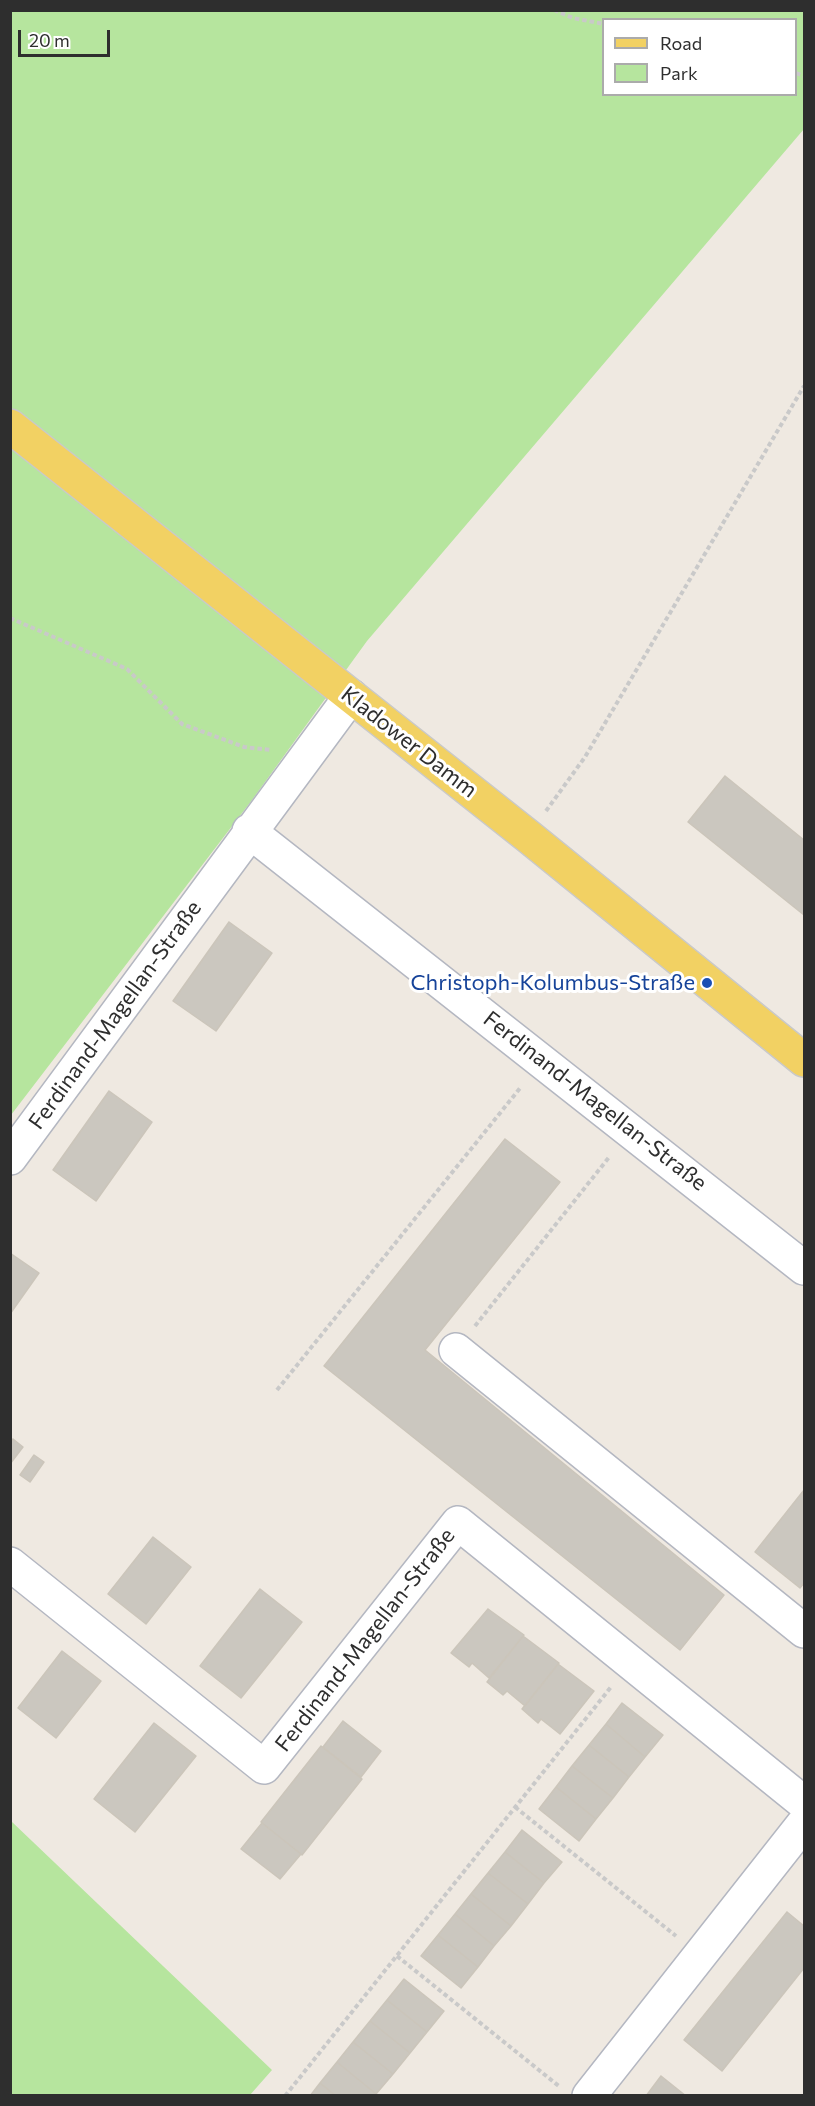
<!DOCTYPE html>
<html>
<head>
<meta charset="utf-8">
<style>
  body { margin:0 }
  #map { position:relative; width:815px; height:2106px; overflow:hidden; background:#efe9e1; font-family:Commissioner,sans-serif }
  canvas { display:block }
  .frame { position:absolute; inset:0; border:12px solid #2e2e2e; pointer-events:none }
  .legend { position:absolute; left:602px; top:18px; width:195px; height:78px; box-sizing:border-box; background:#fff; border:2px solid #ababab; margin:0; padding:8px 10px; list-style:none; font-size:18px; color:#2e2e2e }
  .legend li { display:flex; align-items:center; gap:12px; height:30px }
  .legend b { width:30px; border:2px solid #ababab }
  .scale { position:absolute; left:18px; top:30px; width:92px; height:27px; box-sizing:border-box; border:3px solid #2e2e2e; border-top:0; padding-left:8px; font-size:18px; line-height:21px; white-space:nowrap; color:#2e2e2e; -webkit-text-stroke:4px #fff; paint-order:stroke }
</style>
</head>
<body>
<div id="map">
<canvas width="815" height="2106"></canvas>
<div class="frame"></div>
<ul class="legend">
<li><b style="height:8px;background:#f2d163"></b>Road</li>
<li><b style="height:16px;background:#b6e59e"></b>Park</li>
</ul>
<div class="scale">20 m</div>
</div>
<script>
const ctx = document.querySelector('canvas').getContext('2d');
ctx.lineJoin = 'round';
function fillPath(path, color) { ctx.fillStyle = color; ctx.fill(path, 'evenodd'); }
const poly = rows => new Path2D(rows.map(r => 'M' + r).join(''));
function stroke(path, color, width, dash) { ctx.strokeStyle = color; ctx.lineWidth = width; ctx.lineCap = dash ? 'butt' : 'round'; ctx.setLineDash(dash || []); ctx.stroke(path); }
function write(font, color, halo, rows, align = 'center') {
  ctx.font = font + ' Commissioner,sans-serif'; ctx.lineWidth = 6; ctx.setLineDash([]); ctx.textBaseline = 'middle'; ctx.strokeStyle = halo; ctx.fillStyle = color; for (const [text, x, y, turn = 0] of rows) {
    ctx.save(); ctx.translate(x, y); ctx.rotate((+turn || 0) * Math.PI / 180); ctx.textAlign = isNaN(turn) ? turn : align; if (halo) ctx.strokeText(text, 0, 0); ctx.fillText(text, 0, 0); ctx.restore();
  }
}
const green = poly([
  [11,11,804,11,804,129,367,641,252,800,11,1115],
  [604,20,796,20,796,94,604,94],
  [11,1821,272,2070,250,2095,11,2095]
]);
const building = poly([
  [725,776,804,840,804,915,688,822,725,776],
  [229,922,272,953,216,1031,173,1001,229,922],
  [109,1091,152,1122,96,1201,53,1170,109,1091],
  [505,1139,560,1182,425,1350,724,1595,680,1650,324,1366,505,1139],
  [10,1253,39,1273,10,1314,10,1253],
  [13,1439,23,1447,10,1464,10,1443,13,1439],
  [34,1455,44,1462,30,1482,20,1475,34,1455],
  [804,1490,804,1583,800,1588,755,1552,804,1490],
  [153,1537,191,1567,146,1624,108,1594,153,1537],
  [260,1589,302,1622,241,1698,200,1666,260,1589],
  [488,1609,524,1635,489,1678,472,1663,469,1667,451,1653,488,1609],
  [523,1636,559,1663,525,1706,507,1691,503,1695,487,1682,523,1636],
  [62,1651,101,1681,56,1738,18,1708,62,1651],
  [558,1664,594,1691,560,1734,541,1719,538,1723,522,1709,558,1664],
  [622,1703,663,1735,645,1757,606,1724,622,1703],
  [343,1721,381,1751,361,1777,323,1747,343,1721],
  [154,1723,196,1756,135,1832,94,1799,154,1723],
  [606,1724,645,1757,629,1777,589,1745,606,1724],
  [589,1745,629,1777,613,1798,572,1766,589,1745],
  [321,1746,362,1779,302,1855,261,1822,321,1746],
  [572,1766,613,1798,596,1819,556,1787,572,1766],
  [556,1787,596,1819,579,1841,539,1809,556,1787],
  [262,1823,301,1854,280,1879,241,1849,262,1823],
  [522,1830,562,1862,544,1883,505,1852,522,1830],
  [505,1852,544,1883,528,1904,488,1873,505,1852],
  [488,1873,528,1904,511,1926,471,1894,488,1873],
  [471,1894,511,1926,494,1946,455,1914,471,1894],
  [787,1912,804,1926,804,1968,722,2071,684,2040,787,1912],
  [455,1914,494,1946,478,1967,438,1935,455,1914],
  [438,1935,478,1967,461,1988,421,1956,438,1935],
  [404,1979,444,2011,427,2032,387,2000,404,1979],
  [387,2000,427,2032,410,2053,370,2021,387,2000],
  [370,2021,410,2053,393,2074,353,2042,370,2021],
  [353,2042,393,2074,376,2094,337,2062,353,2042],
  [337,2062,376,2094,375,2096,336,2096,320,2083,337,2062],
  [661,2076,686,2096,646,2096,661,2076],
  [320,2083,336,2096,310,2096,320,2083]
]);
const path = poly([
  [554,10,573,18,604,24],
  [796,73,804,76],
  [10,618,127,669,182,724,244,747,271,750],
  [546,811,585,757,804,386],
  [475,1326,610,1156],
  [277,1390,521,1087],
  [515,1807,676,1936],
  [397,1956,560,2087],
  [285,2096,611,1687]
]);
const minor = poly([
  [249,831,804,1268],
  [10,1158,351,696],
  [456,1350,804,1631],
  [10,1564,264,1767,458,1523,804,1803],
  [589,2096,804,1823]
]);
const major = poly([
  [10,426,529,837,804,1060]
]);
const markers = [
  [707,983,6,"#1a4fb4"]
];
const streetNames = [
  ["Kladower Damm",409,742,38],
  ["Ferdinand-Magellan-Straße",115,1015,-54],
  ["Ferdinand-Magellan-Straße",595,1101,38],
  ["Ferdinand-Magellan-Straße",365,1640,-52]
];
const transitNames = [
  ["Christoph-Kolumbus-Straße",695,983]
];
fillPath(green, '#b6e59e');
fillPath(building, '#cbc7bf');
stroke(building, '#cbc5ba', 1.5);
stroke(minor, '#b4b7c1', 36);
stroke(major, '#c9c9c9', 36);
stroke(path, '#c9c9c9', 4, [4.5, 3]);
stroke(minor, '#fff', 33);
stroke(major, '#f2d163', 33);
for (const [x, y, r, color] of markers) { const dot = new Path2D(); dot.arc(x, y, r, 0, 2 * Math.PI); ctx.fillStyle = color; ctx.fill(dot); stroke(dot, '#fff', 2); }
write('22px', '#2e2e2e', '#fff', streetNames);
write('22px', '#164399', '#fff', transitNames, 'right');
</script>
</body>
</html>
